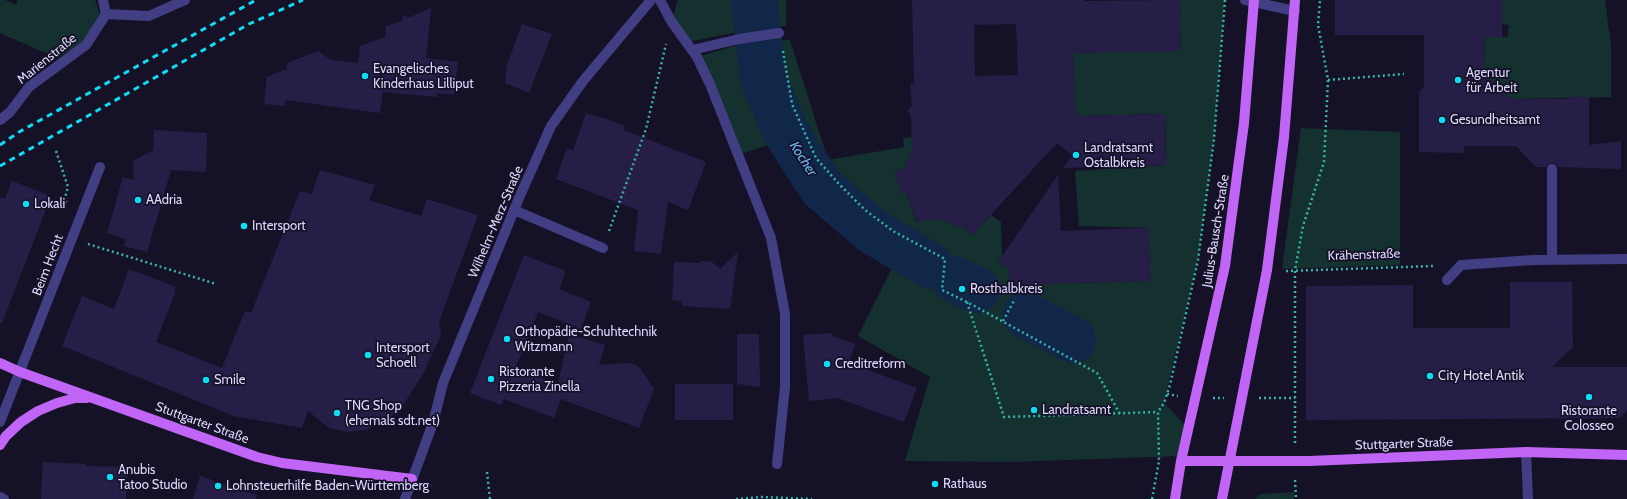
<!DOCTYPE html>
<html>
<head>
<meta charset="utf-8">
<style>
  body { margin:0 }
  canvas { display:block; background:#151127 }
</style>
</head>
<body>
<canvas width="1627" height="499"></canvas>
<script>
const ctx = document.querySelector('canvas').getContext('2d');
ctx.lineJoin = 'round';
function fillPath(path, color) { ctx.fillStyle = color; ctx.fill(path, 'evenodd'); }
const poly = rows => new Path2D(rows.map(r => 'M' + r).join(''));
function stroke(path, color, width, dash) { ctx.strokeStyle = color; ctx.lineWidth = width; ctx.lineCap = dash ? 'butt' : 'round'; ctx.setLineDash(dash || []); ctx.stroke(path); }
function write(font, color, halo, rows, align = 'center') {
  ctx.font = font + ' Cabin,sans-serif'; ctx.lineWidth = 3.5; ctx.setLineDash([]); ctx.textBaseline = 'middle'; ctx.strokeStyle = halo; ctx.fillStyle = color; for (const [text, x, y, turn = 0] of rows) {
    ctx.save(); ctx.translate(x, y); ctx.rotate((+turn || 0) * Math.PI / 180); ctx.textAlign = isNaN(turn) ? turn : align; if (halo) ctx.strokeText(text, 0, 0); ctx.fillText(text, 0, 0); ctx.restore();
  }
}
const green = poly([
  [0,0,5,0,16,5,18,0,95,0,100,14,81,44,57,58,0,33],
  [678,0,786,0,786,26,739,32,687,42,671,21],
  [1179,0,1225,0,1214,139,1198,260,1164,403,1186,426,1182,456,1011,462,905,461,930,377,858,336,892,268,882,264,818,202,780,141,738,155,697,57,741,44,790,40,828,160,904,147,903,138,929,135,910,155,904,168,895,172,902,194,906,192,916,222,935,218,963,227,972,235,991,215,1001,222,1002,256,998,262,1009,268,1010,286,1026,295,1031,284,1150,281,1148,228,1079,226,1075,171,1166,165,1165,114,1075,116,1073,53,1181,50],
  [1502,0,1605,0,1611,45,1611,97,1509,99,1484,73,1485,37,1508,37,1509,25,1502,24],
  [1301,128,1400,132,1400,265,1282,269],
  [1294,492,1294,499,1255,499,1260,494]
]);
const river = poly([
  [754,0,763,78,785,130,800,155,822,188,872,231,931,266],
  [954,279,977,290],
  [1025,315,1073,340]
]);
const building = poly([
  [912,0,1083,0,1083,1,1179,0,1181,51,1073,53,1075,116,1165,114,1166,165,1063,168,1072,155,1057,143,972,235,963,227,935,218,917,222,906,192,902,194,895,172,904,168,912,151,911,116,907,110,912,106,910,84,914,84],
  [1016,24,1018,75,975,76,974,25],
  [1335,0,1502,0,1502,37,1485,37,1484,73,1510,99,1570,99,1570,97,1589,97,1589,145,1621,141,1621,169,1558,167,1556,164,1552,163,1548,164,1546,167,1536,167,1516,146,1464,146,1464,153,1419,152,1419,92,1424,87,1424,35,1335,35],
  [431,8,426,58,458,62,454,95,437,93,437,97,383,92,380,113,285,100,284,106,264,104,267,77,287,69,287,63,318,51,331,60,358,63,360,46,385,37,386,26,402,21,403,16,410,17],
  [522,24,552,34,529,93,505,83,507,65],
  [586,113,601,118,601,117,625,126,624,130,706,162,688,210,668,202,661,254,634,251,638,210,556,179,567,148,573,150],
  [154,130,207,133,206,172,171,170,147,252,124,246,126,239,107,233,123,177,134,180,133,161,153,150],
  [320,170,375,185,369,200,421,216,427,199,478,215,439,322,441,329,440,337,423,374,404,404,397,412,382,423,365,430,348,432,329,428,308,411,302,428,234,416,62,346,82,296,114,309,129,269,176,287,174,292,175,293,156,342,222,368,245,311,251,313,300,191,312,194],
  [1058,175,1061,231,1149,228,1150,281,1031,284,1026,295,1010,286,1009,268,998,262],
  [12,181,51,196,2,323,0,323,0,197,5,199],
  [738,252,730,309,682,306,682,301,672,300,674,262,700,263,702,261,712,262,720,269],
  [524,255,566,271,559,289,591,302,581,329,538,312,515,369,558,384,569,334,605,345,599,365,628,363,636,365,640,368,654,389,639,428,561,399,554,418,504,399,501,405,470,393],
  [1510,282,1572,282,1573,347,1552,367,1627,367,1627,410,1620,418,1306,420,1306,286,1413,285,1413,328,1510,328],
  [832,333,832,336,855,344,849,363,917,388,904,422,838,398,809,401,803,335],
  [737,334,759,334,760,387,737,384],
  [675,384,733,384,733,420,675,420],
  [43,462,86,464,86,466,128,467,126,499,41,499],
  [200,476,257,495,256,499,193,499]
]);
const path = poly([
  [783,51,792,104,816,158,837,182,865,210,893,231,945,259,942,290,967,302,1097,373,1120,414],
  [1328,80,1404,74],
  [56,151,68,187,64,201,67,202],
  [609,231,646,129,666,44],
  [88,244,216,284],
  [1286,271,1434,266],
  [967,302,1004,417,1158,412],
  [1003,321,1015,299],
  [1167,394,1178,396],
  [1213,398,1224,398],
  [1259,398,1295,398],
  [1295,443,1295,270,1303,226,1324,162,1328,80,1318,25,1320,0],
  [487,472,490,499],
  [1295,480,1296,499],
  [736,499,761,497,812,499],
  [1152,499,1159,461,1158,412,1164,403,1170,385,1198,260,1214,139,1225,0]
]);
const minor = poly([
  [103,0,106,14],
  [660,0,671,21,697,57,710,84,771,238,785,314,785,387,777,464],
  [1245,0,1295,11],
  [106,14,149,16,185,0],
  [692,50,739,39,779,33],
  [0,120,10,112,29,87,86,45,106,14],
  [514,210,603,248],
  [1552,260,1552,169],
  [1447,280,1461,265,1533,260,1627,259],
  [0,422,100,167],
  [1526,452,1528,499],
  [0,497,4,499],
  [405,499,433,423,443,383,519,198,551,126,583,81,651,0]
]);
const major = poly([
  [0,363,20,372,257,457,282,463,412,479],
  [0,445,6,436,21,422,38,411,57,403,75,398,87,398],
  [1181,461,1309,461,1526,452,1627,455],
  [1175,499,1181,461,1225,266,1244,123,1254,0],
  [1222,499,1267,270,1284,137,1295,0]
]);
const rail = poly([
  [0,145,19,132,256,0],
  [0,166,249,24,303,0]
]);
const markers = [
  [365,76,4,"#0edcf3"],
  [1458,80,4,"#0edcf3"],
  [1442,120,4,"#0edcf3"],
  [1076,155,4,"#0edcf3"],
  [138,200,4,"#0edcf3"],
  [26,204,4,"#0edcf3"],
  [244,226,4,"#0edcf3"],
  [962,289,4,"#0edcf3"],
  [507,339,4,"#0edcf3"],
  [368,355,4,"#0edcf3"],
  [827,364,4,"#0edcf3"],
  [1430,376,4,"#0edcf3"],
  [491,379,4,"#0edcf3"],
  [206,380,4,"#0edcf3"],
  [1589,397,4,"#0edcf3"],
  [1034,410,4,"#0edcf3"],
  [337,413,4,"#0edcf3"],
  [110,477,4,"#0edcf3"],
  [935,484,4,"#0edcf3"],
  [218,486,4,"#0edcf3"]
];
const streetNames = [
  ["Marienstraße",47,59,-39],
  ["Wilhelm-Merz-Straße",496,222,-67],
  ["Julius-Bausch-Straße",1216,231,-81],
  ["Krähenstraße",1364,255,-2],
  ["Beim Hecht",48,265,-69],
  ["Stuttgarter Straße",202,423,20],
  ["Stuttgarter Straße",1404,444,-2]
];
const poiNames = [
  ["Evangelisches",373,69],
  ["Kinderhaus Lilliput",373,84],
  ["Agentur",1466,73],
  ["für Arbeit",1466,88],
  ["Gesundheitsamt",1450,120],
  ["Landratsamt",1084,148],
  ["Ostalbkreis",1084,163],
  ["AAdria",146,200],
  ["Lokali",34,204],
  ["Intersport",252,226],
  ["Rosthalbkreis",970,289],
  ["Orthopädie-Schuhtechnik",515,332],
  ["Witzmann",515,347],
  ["Intersport",376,348],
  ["Schoell",376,363],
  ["Creditreform",835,364],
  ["Ristorante",499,372],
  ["Pizzeria Zinella",499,387],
  ["City Hotel Antik",1438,376],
  ["Smile",214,380],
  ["TNG Shop",345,406],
  ["(ehemals sdt.net)",345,421],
  ["Landratsamt",1042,410],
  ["Ristorante",1589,411,"center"],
  ["Colosseo",1589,426,"center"],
  ["Anubis",118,470],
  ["Tatoo Studio",118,485],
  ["Rathaus",943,484],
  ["Lohnsteuerhilfe Baden-Württemberg",226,486]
];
const waterNames = [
  ["Kocher",803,159,57]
];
fillPath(green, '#14302f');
stroke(river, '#11274a', 46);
fillPath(building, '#261e47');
stroke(path, '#36b4ac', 2.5, [2, 3]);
stroke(minor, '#413e83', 10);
stroke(major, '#c165f7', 10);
stroke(rail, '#0edcf3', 3, [6, 5]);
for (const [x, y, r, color] of markers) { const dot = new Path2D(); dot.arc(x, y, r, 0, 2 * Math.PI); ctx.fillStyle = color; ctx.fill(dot); stroke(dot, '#151127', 1.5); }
write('13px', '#ddd9fd', '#151127', streetNames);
write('13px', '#ddd9fd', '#151127', poiNames, 'left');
write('italic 14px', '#6cb7f8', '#151127', waterNames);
</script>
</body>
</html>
